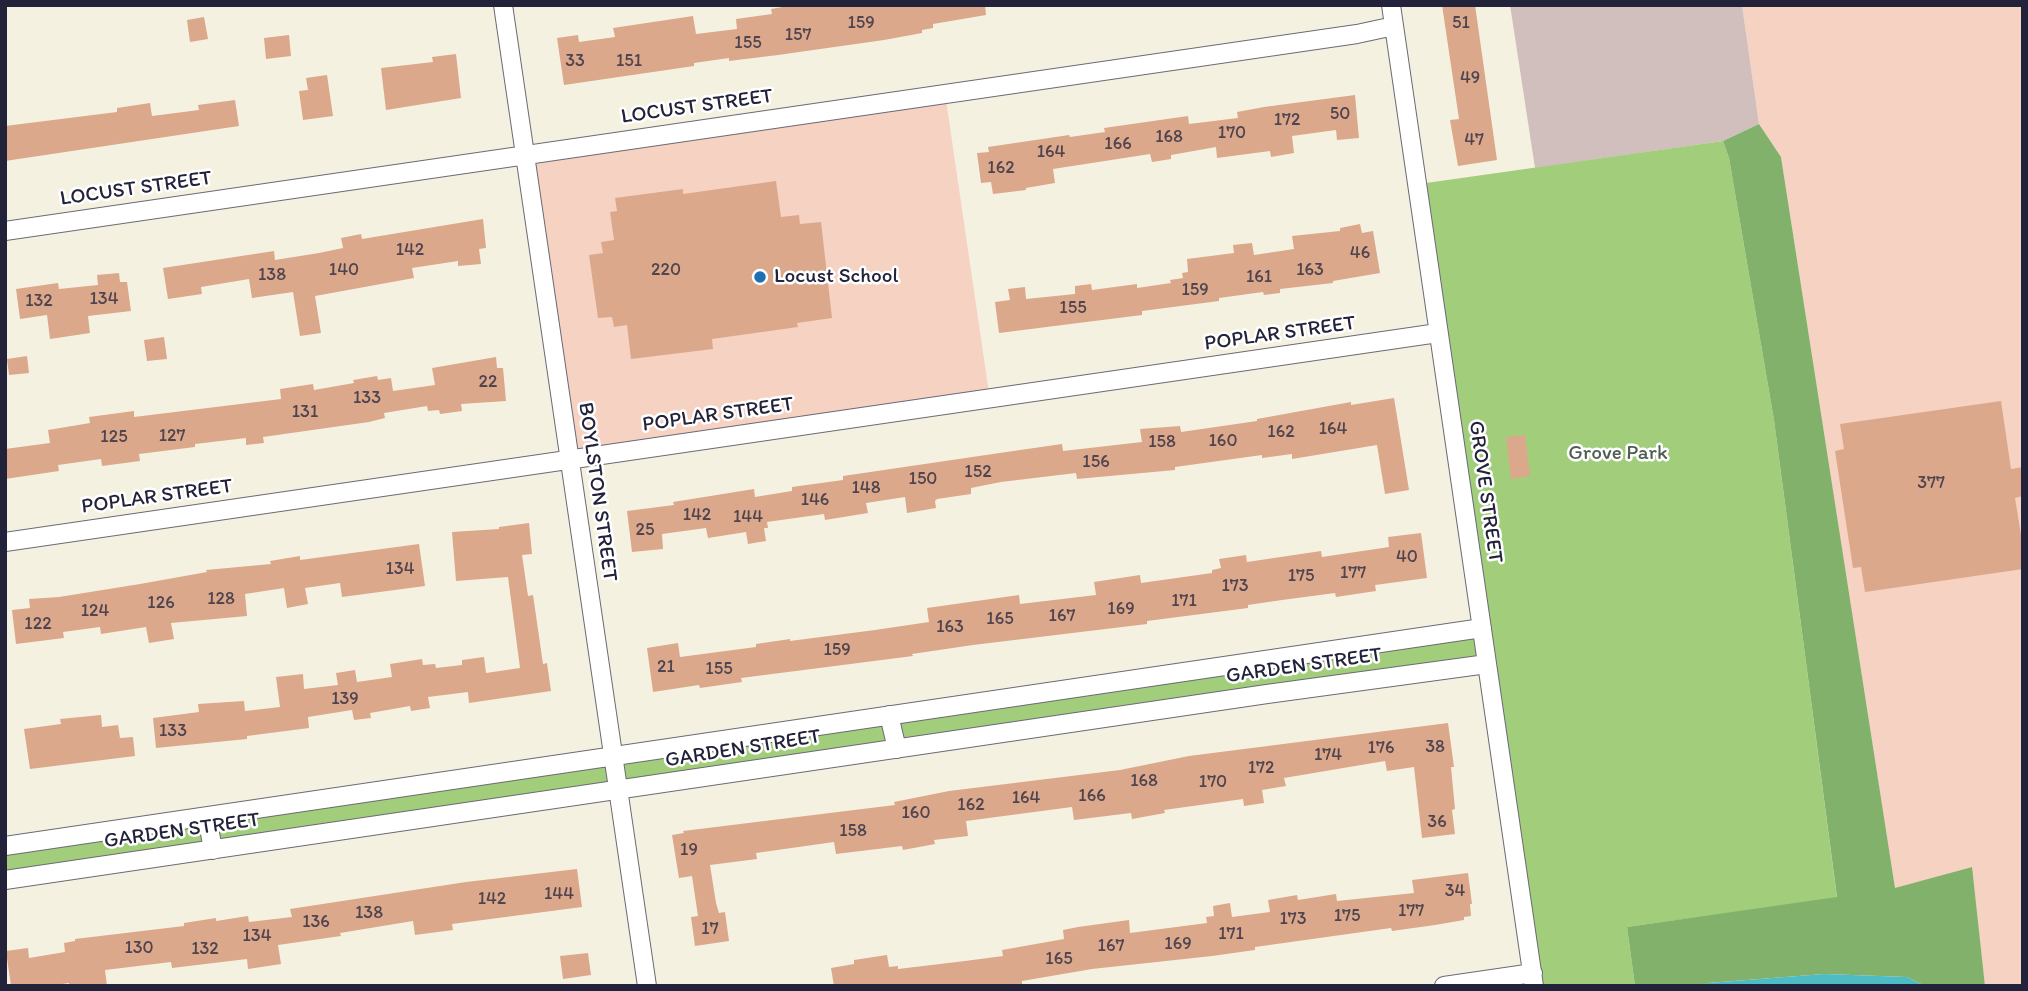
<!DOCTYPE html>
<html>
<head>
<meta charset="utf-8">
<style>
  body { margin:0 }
  #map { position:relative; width:2028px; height:991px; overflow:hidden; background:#f5f1e1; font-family:Itim,sans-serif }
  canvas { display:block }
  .frame { position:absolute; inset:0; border:7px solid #22223b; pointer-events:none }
</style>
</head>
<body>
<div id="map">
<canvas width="2028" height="991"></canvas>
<div class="frame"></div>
</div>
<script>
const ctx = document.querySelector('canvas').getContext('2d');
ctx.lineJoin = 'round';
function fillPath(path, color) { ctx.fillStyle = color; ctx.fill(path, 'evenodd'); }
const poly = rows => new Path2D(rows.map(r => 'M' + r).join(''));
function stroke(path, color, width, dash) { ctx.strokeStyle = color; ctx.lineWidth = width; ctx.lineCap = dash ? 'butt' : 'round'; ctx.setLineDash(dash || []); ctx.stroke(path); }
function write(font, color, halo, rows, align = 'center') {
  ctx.font = font + ' Itim,sans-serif'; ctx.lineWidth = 5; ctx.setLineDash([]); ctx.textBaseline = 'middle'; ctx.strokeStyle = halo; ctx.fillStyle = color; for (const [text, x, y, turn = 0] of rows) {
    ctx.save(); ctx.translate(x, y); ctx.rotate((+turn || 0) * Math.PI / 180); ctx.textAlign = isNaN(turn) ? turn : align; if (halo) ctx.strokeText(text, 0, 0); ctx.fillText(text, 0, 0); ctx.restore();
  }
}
const built = poly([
  [1742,5,2023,5,2023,986,1985,986,1971,867,1895,889,1781,157,1759,124],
  [946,100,989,393,574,453,531,160]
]);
const industrial = poly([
  [1510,5,1742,5,1759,124,1723,141,1535,168]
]);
const green = poly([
  [1723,141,1729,158,1774,420,1837,898,1627,927,1635,986,1534,986,1419,184],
  [1479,632,1483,662,5,877,5,849]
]);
const forest = poly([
  [1759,124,1781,157,1895,888,1972,867,1985,986,1925,986,1907,977,1824,974,1708,983,1705,986,1635,986,1627,927,1837,897,1774,420,1729,158,1723,141]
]);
const water = poly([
  [1824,974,1907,977,1925,986,1705,986,1708,983]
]);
const building = poly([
  [794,5,985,5,986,15,933,24,933,28,922,30,922,33,884,40,778,55,729,61,729,58,694,63,694,66,564,85,557,38,578,35,579,42,615,37,613,28,693,16,696,34,737,29,736,19,772,14,771,9],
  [1442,5,1475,5,1497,160,1458,166,1450,120,1459,119],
  [204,17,208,39,190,42,187,20],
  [289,35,291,56,266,59,264,38],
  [456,54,461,98,386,110,381,68,433,62,432,57],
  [327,75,333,116,303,120,299,91,308,90,306,78],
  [1355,95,1359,138,1337,140,1336,130,1292,136,1294,153,1271,157,1270,151,1217,158,1216,147,1171,155,1171,159,1152,162,1150,154,1053,169,1055,183,1026,188,1026,190,993,194,991,182,981,183,977,153,989,152,988,147,1069,135,1070,137,1105,132,1104,128,1188,116,1189,124,1238,118,1237,112,1264,107],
  [235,100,239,126,5,161,5,126,117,112,117,108,150,103,152,116,199,110,198,105],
  [776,181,781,217,799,215,800,224,821,222,832,318,797,323,798,327,712,339,713,349,631,359,627,325,614,327,612,317,598,318,589,255,603,253,601,242,614,240,610,212,617,211,615,198,683,189,683,194],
  [483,219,486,248,479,249,481,264,458,266,458,261,412,268,414,278,315,296,321,333,300,336,293,292,252,298,249,279,201,287,202,294,168,299,163,268,274,251,275,260,319,253,343,248,341,238,361,234,362,239],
  [1360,224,1362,233,1373,231,1380,273,1333,281,1333,283,1280,289,1280,293,1264,295,1263,292,1219,298,1219,301,1142,311,1142,315,999,333,995,302,1010,300,1008,289,1025,287,1026,299,1075,294,1075,286,1091,284,1092,290,1137,284,1137,288,1171,283,1170,280,1183,278,1182,273,1188,272,1187,259,1234,253,1233,245,1252,243,1254,255,1294,249,1292,236,1340,231,1340,228],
  [119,273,120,282,127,282,131,311,88,316,90,333,50,339,47,315,20,319,16,289,58,283,59,289,98,285,97,275],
  [164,337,167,359,147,361,144,340],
  [27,356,29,373,9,375,7,359],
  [496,357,497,368,503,368,506,401,461,404,462,411,440,414,439,410,428,411,427,406,384,413,385,418,369,422,263,437,264,443,246,445,246,438,195,444,195,447,139,454,140,461,102,466,101,459,58,465,59,471,5,479,5,449,50,443,48,430,90,423,89,417,134,411,134,417,281,399,280,389,313,384,314,390,354,383,353,380,377,376,378,380,391,378,393,391,435,385,432,368],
  [1394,398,1409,490,1385,494,1377,445,1292,459,1292,454,1262,458,1262,455,1175,467,1175,470,1077,479,1076,473,1001,482,971,488,971,494,937,499,935,501,936,508,907,513,905,497,866,503,868,513,825,520,824,514,767,522,768,528,764,528,766,541,748,544,746,532,708,538,706,528,662,534,663,549,632,552,627,511,674,505,673,502,754,489,755,497,792,491,792,487,843,480,843,476,1020,450,1062,444,1063,451,1142,442,1140,429,1180,426,1181,432,1257,421,1257,419,1351,402,1351,405],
  [2001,401,2011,469,2023,467,2023,496,2015,498,2023,547,2023,569,1865,592,1861,567,1853,568,1835,451,1844,449,1840,424],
  [1525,435,1530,476,1511,479,1506,437],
  [529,523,532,554,522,555,528,596,533,595,543,664,547,663,551,691,469,703,468,692,428,697,430,708,411,711,410,706,370,713,371,718,354,720,352,710,308,717,309,728,247,736,247,739,156,748,153,718,199,712,198,704,244,701,245,711,280,707,276,677,303,674,304,689,338,685,336,673,355,670,357,682,392,677,390,664,422,659,423,665,435,664,436,668,462,665,462,660,484,657,486,673,520,668,508,577,456,581,452,532,499,529,499,527],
  [1421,533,1427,578,1375,585,1376,591,1336,597,1335,593,1282,600,1248,605,1248,608,1147,621,1147,624,973,645,912,654,913,656,741,678,742,682,700,688,699,685,653,692,647,648,678,643,680,657,756,647,756,644,790,639,790,641,875,630,929,622,927,608,1019,595,1020,604,1096,595,1094,582,1140,575,1141,583,1212,573,1212,570,1221,568,1219,559,1246,555,1247,562,1321,551,1322,557,1389,547,1388,537],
  [419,544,425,586,342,597,340,583,305,588,308,604,287,608,284,588,245,594,247,616,171,623,174,639,149,643,146,627,101,634,100,627,63,632,64,638,16,644,12,610,30,608,29,599,59,597,140,584,207,572,206,570,271,564,270,561,300,556,300,560],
  [101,715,102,727,118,725,120,738,133,737,135,756,30,769,24,729,61,724,60,719],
  [1448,723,1454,767,1451,767,1455,809,1452,810,1455,834,1422,838,1414,767,1387,771,1385,761,1284,778,1286,786,1262,790,1264,803,1244,806,1243,799,1164,810,1165,813,1132,819,1131,813,1074,820,1072,807,966,821,968,836,934,840,935,844,903,850,902,846,836,854,834,842,756,853,757,859,710,865,716,903,719,913,725,912,729,941,695,946,691,917,698,916,692,876,679,878,672,835,684,833,683,831,895,805,894,802,949,791,1120,770,1189,756],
  [577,869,582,907,452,924,453,930,415,935,413,921,340,933,341,936,278,945,281,964,248,969,247,959,172,968,171,962,105,970,107,986,69,986,69,983,49,986,11,986,6,951,28,948,29,958,65,952,64,943,75,941,75,939,184,926,184,923,216,918,216,921,248,916,249,922,292,917,290,909,466,882],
  [1468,873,1472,904,1470,904,1471,916,1464,917,1464,920,1435,925,1392,931,1391,928,1255,947,1255,950,1212,956,1092,969,1022,981,1022,986,834,986,831,968,854,964,854,960,887,955,889,967,898,966,898,969,965,961,1003,956,1002,950,1064,939,1063,930,1078,927,1129,920,1130,933,1207,923,1206,917,1214,916,1213,906,1230,903,1232,917,1270,912,1268,900,1297,895,1298,900,1336,894,1337,901,1414,893,1412,880],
  [588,953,591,975,563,979,560,956]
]);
const minor = poly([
  [503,5,647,986],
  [1391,5,1534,986],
  [5,231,1357,34,1394,26],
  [5,542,1438,333],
  [889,715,897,749],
  [207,816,213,850],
  [5,846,1482,628],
  [5,880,1267,694,1487,664],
  [1444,986,1533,973]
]);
const markers = [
  [760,277,7,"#1f6fb2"]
];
const numberNames = [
  ["159",861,23],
  ["51",1461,23],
  ["157",798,35],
  ["155",748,43],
  ["33",575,61],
  ["151",629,61],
  ["49",1470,78],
  ["50",1340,114],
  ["172",1287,120],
  ["170",1232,133],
  ["168",1169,137],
  ["47",1474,140],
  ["166",1118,144],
  ["164",1051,152],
  ["162",1001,168],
  ["142",410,250],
  ["46",1360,253],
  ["140",344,270],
  ["220",666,270],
  ["163",1310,270],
  ["138",272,275],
  ["161",1259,277],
  ["159",1195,290],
  ["134",104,299],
  ["132",39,301],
  ["155",1073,308],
  ["22",488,382],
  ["133",367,398],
  ["131",305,412],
  ["164",1333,429],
  ["162",1281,432],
  ["127",172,436],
  ["125",114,437],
  ["160",1223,441],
  ["158",1162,442],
  ["156",1096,462],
  ["152",978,472],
  ["150",923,479],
  ["377",1931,483],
  ["148",866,488],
  ["146",815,500],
  ["142",697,515],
  ["144",748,517],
  ["25",645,530],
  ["40",1407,557],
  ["134",400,569],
  ["177",1353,573],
  ["175",1301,576],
  ["173",1235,586],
  ["128",221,599],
  ["171",1184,601],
  ["126",161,603],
  ["169",1121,609],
  ["124",95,611],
  ["167",1062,616],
  ["165",1000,619],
  ["122",38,624],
  ["163",950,627],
  ["159",837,650],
  ["21",666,667],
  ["155",719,669],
  ["139",345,699],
  ["133",173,731],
  ["38",1435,747],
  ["176",1381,748],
  ["174",1328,755],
  ["172",1261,768],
  ["168",1144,781],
  ["170",1213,782],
  ["166",1092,796],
  ["164",1026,798],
  ["162",971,805],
  ["160",916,813],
  ["36",1437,822],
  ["158",853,831],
  ["19",689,850],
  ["34",1455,891],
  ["144",559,894],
  ["142",492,899],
  ["177",1411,911],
  ["138",369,913],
  ["175",1347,916],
  ["173",1293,919],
  ["136",316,922],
  ["17",710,929],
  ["171",1231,934],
  ["134",257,936],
  ["169",1178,944],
  ["167",1111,946],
  ["130",139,948],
  ["132",205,949],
  ["165",1059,959]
];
const streetNames = [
  ["LOCUST STREET",697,107,-8],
  ["LOCUST STREET",136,189,-8],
  ["POPLAR STREET",1280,334,-8],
  ["POPLAR STREET",718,415,-8],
  ["BOYLSTON STREET",597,492,82],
  ["GROVE STREET",1485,492,82],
  ["POPLAR STREET",157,497,-8],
  ["GARDEN STREET",1304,666,-8],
  ["GARDEN STREET",743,749,-9],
  ["GARDEN STREET",182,831,-8]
];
const poiNames = [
  ["Locust School",774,277]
];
const parkNames = [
  ["Grove Park",1618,454]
];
fillPath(built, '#f6d2c3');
fillPath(industrial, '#d1bfbd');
fillPath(green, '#a2ce7b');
fillPath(forest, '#81b16b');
fillPath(water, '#4ebcc5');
fillPath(building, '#dba88b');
stroke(minor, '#6c6a75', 20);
stroke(minor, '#fff', 18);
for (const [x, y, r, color] of markers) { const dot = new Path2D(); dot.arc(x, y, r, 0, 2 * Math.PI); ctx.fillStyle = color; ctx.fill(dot); stroke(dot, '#fff', 2.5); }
write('18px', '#50444f', null, numberNames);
write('21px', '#22223b', '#fff', streetNames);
write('21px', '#22223b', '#fff', poiNames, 'left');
write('21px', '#4f5e51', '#fff', parkNames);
</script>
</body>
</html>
